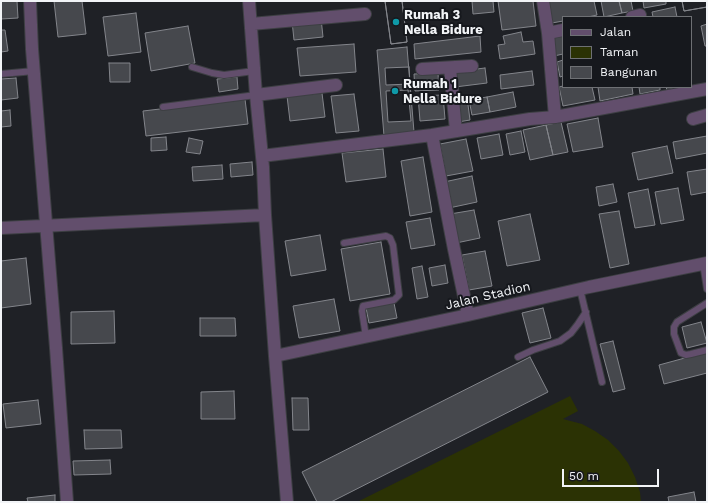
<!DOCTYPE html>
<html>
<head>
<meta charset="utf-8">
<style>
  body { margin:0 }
  #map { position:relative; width:708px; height:503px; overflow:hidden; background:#1f2126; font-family:"Work Sans",sans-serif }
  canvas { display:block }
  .frame { position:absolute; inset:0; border:2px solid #f2f4f7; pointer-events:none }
  .legend { position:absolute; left:562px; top:16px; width:130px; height:72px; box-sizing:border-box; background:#16181d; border:1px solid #6e7074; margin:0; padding:5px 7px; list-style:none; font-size:12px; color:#f2f4f7 }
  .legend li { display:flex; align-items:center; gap:8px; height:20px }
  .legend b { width:20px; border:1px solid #6e7074 }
  .scale { position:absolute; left:562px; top:469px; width:97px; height:18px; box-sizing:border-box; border:2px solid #f2f4f7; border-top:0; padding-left:5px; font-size:12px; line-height:14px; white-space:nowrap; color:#f2f4f7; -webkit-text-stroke:3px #16181d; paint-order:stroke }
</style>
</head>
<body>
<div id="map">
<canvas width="708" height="503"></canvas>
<div class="frame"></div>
<ul class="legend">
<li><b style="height:5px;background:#624e6c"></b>Jalan</li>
<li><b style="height:11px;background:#2b3204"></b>Taman</li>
<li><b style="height:11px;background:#46484d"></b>Bangunan</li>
</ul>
<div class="scale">50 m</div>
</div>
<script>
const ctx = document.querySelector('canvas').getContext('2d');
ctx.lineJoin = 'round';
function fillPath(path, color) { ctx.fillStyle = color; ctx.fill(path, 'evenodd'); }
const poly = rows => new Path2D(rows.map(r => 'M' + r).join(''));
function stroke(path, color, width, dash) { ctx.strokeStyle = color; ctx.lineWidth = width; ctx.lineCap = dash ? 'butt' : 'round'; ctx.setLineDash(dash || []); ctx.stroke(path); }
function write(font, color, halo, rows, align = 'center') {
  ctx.font = font + ' "Work Sans",sans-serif'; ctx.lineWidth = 4; ctx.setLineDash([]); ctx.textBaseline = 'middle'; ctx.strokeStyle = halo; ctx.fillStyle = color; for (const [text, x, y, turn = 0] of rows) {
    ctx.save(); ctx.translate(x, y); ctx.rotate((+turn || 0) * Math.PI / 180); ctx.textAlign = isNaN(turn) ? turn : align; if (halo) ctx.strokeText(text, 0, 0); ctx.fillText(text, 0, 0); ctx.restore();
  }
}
const green = poly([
  [570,396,578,411,563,419,582,424,595,431,608,440,619,451,628,463,635,477,640,492,641,502,357,502]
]);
const building = poly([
  [1,1,17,1,18,18,1,19,1,1],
  [54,1,82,1,86,34,58,37,54,1],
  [385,1,402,1,407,42,391,44,385,1],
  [385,1,402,1,407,42,391,44,385,1],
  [472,1,493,1,494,12,473,14,472,1],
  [498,1,533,1,536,26,502,30,498,1],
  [548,1,594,1,597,15,588,17,563,17,563,21,552,23,548,1],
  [601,1,619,1,622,13,604,17,601,1],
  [619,1,631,1,633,11,622,13,619,1],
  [643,1,666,1,666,4,644,8,643,1],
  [682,1,707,1,707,7,684,11,682,1],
  [682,1,707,1,707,7,684,11,682,1],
  [675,7,677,17,653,17,652,12,675,7],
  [136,13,141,52,108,56,103,17,136,13],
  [321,18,323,37,294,40,292,21,321,18],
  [707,24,707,46,705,46,701,26,707,24],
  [188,26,195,63,151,71,145,33,188,26],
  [1,30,5,30,8,51,1,52,1,30],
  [521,32,523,42,533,41,535,54,500,59,498,45,505,44,503,36,521,32],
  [563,34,563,54,554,56,551,36,563,34],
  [480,36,481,52,415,59,414,44,480,36],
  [354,44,356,72,300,76,297,48,354,44],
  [407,47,414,132,384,136,377,50,407,47],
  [563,60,563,76,560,77,557,62,563,60],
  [109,63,130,63,130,82,110,82,109,63],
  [409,67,410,84,386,85,385,68,409,67],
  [485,68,487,83,455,87,453,72,485,68],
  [532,71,534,85,501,89,500,75,532,71],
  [438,73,439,90,415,91,414,74,438,73],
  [237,77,238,89,219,92,217,79,237,77],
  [16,78,18,98,1,100,1,79,16,78],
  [563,86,563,87,592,87,595,100,563,106,559,87,563,86],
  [598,87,632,87,633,94,600,101,598,87],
  [639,87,660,87,660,90,640,94,639,87],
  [666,87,681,87,667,90,666,87],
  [408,90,411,121,388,122,386,91,408,90],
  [513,92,516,107,490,112,487,97,513,92],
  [322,93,325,117,290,121,287,96,322,93],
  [354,94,359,131,336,133,331,96,354,94],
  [443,95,445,119,420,121,418,96,443,95],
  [467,97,470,120,458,122,455,99,467,97],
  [487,97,490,112,472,115,469,100,487,97],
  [245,99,248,124,146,136,143,111,245,99],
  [10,110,11,126,1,127,1,111,10,110],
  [598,118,603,147,573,152,567,124,598,118],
  [561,122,568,152,553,155,546,125,561,122],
  [546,125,553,155,530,160,523,130,546,125],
  [521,131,525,152,510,155,506,134,521,131],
  [499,134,503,155,481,159,477,138,499,134],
  [707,136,707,153,676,159,673,142,707,136],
  [166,137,167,150,151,151,151,138,166,137],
  [189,138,203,141,200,154,186,152,189,138],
  [466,139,473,171,446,176,440,144,466,139],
  [667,146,673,173,638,180,632,153,667,146],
  [383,149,386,177,346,182,342,153,383,149],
  [423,157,432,212,410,216,401,161,423,157],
  [252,162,253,175,231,177,230,164,252,162],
  [222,165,223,179,193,181,192,167,222,165],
  [707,169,707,192,691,195,687,172,707,169],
  [472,176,477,202,449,208,444,182,472,176],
  [613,184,617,202,599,206,596,187,613,184],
  [678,188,684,220,661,224,655,192,678,188],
  [648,189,655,225,635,228,628,193,648,189],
  [474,210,480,238,456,243,450,214,474,210],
  [619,211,629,264,610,268,599,214,619,211],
  [530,214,540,260,507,266,498,221,530,214],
  [430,218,435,245,411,249,406,222,430,218],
  [320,235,326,270,291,276,285,241,320,235],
  [381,242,390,294,350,301,341,249,381,242],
  [485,251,492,286,469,290,462,255,485,251],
  [26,258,31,304,1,308,1,261,26,258],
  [445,265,448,283,432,286,429,268,445,265],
  [422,266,428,297,417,299,412,268,422,266],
  [334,299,340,331,299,338,293,306,334,299],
  [394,303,397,318,369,323,366,308,394,303],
  [543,308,551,338,530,343,522,313,543,308],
  [114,311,115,343,71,344,71,312,114,311],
  [200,318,235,318,236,336,200,336,200,318],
  [701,322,707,343,687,348,682,327,701,322],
  [613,341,625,389,613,392,600,344,613,341],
  [707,352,707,373,664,384,659,365,707,352],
  [530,357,548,392,331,502,317,502,302,472,530,357],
  [234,391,235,419,201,419,201,392,234,391],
  [292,398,308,398,309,430,293,430,292,398],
  [38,400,41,424,6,428,3,404,38,400],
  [84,430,121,430,122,448,85,449,84,430],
  [110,460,111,474,74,475,73,461,110,460],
  [694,492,696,502,669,502,668,497,694,492],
  [55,495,55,502,28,502,27,498,55,495]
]);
const lane = poly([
  [192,67,212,73,224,75,254,71],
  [1,74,34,71],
  [163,107,256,95],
  [344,243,386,236,390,238,393,245,399,295,394,300,368,305,363,306,362,311,366,337],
  [703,263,707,289],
  [580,289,602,382],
  [707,303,677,322,674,327,674,334,681,353,686,355,691,354,707,350],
  [518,357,533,350,560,341,571,333,578,324,586,312]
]);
const street = poly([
  [30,1,32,49,56,348,67,502],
  [249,1,256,95,263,167,265,215,275,356,287,502],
  [543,1,548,33,555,117],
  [632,17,640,15],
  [251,24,365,14],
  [548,33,563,30],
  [450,68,456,131],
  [422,69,472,66],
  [256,95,336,85],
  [693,119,707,115],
  [432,135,454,249,468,315],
  [262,156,432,135,530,119,555,117,707,89],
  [1,228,265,215],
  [275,356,468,315,589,287,707,263]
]);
const markers = [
  [396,22,4,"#0f9aa8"],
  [395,91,4,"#0f9aa8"]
];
const poiNames = [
  ["Rumah 3",404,15],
  ["Nella Bidure",404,30],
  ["Rumah 1",403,84],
  ["Nella Bidure",403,99]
];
const streetNames = [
  ["Jalan Stadion",488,296,-13]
];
fillPath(green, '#2b3204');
fillPath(building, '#46484d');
stroke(building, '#83858b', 1);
stroke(lane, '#3d3f43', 8);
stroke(street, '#3d3f43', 14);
stroke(lane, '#624e6c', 6);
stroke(street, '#624e6c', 12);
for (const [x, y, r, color] of markers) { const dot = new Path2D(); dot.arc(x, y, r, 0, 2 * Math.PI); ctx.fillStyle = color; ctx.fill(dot); stroke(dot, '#16181d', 1.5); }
write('bold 13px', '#f2f4f7', '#16181d', poiNames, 'left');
write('13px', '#f2f4f7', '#16181d', streetNames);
</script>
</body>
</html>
